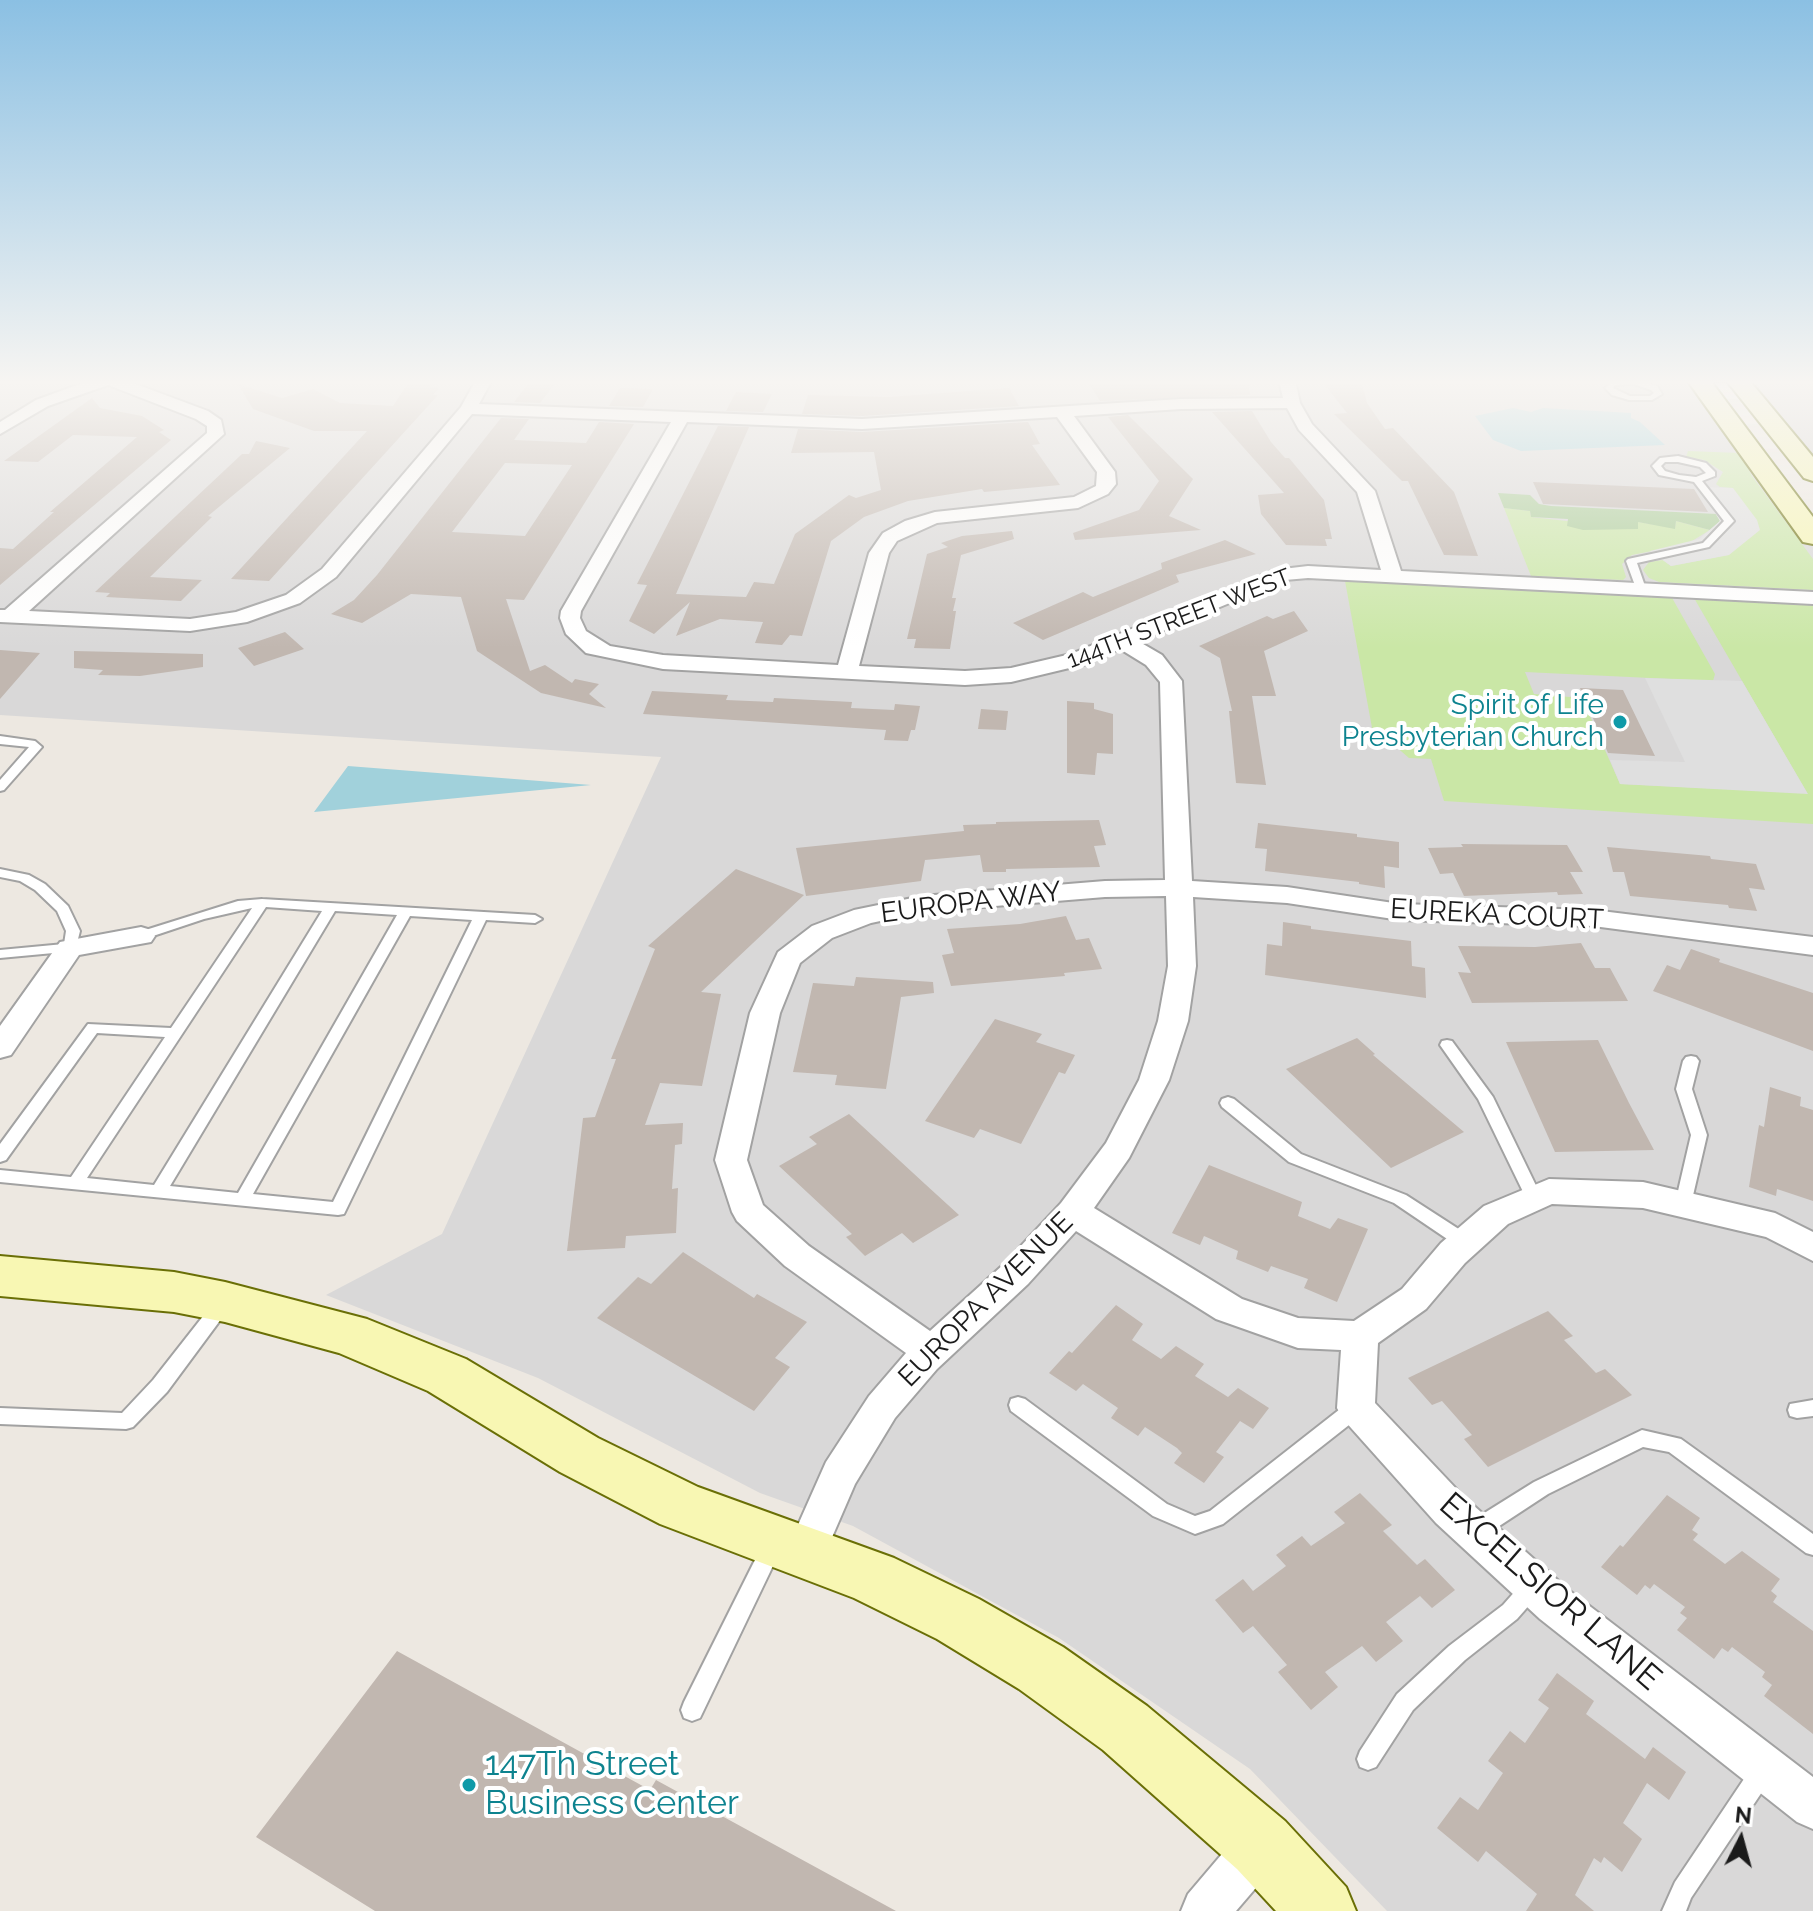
<!DOCTYPE html>
<html>
<head>
<meta charset="utf-8">
<style>
  body { margin:0 }
  #map { position:relative; width:1813px; height:1911px; overflow:hidden; background:#ede8e1; font-family:Raleway,sans-serif }
  canvas { display:block }
  .north { position:absolute; left:1701px; top:1799px; width:80px; height:80px; -webkit-text-stroke:6px #fff; paint-order:stroke; rotate:6deg; font-size:22px; font-weight:700; line-height:32px; text-align:center; color:#1b1b1b }
  .north::after { content:''; display:block; margin:auto; width:28px; height:36px; background:#1b1b1b; clip-path:polygon(50% 0,100% 100%,50% 72%,0 100%) }
</style>
</head>
<body>
<div id="map">
<canvas width="1813" height="1911"></canvas>
<div class="north">N</div>
</div>
<script>
const ctx = document.querySelector('canvas').getContext('2d');
ctx.lineJoin = 'round';
function fillPath(path, color) { ctx.fillStyle = color; ctx.fill(path, 'evenodd'); }
const poly = rows => new Path2D(rows.map(r => 'M' + r).join(''));
function stroke(path, color, width, dash) { ctx.strokeStyle = color; ctx.lineWidth = width; ctx.lineCap = dash ? 'butt' : 'round'; ctx.setLineDash(dash || []); ctx.stroke(path); }
function write(font, color, halo, rows, align = 'center') {
  ctx.font = font + ' Raleway,sans-serif'; ctx.lineWidth = 8; ctx.setLineDash([]); ctx.textBaseline = 'middle'; ctx.strokeStyle = halo; ctx.fillStyle = color; for (const [text, x, y, turn = 0] of rows) {
    ctx.save(); ctx.translate(x, y); ctx.rotate((+turn || 0) * Math.PI / 180); ctx.textAlign = isNaN(turn) ? turn : align; if (halo) ctx.strokeText(text, 0, 0); ctx.fillText(text, 0, 0); ctx.restore();
  }
}
const residential = poly([
  [0,380,1699,380,1813,534,1813,1911,1387,1911,1250,1769,1059,1638,853,1526,760,1493,538,1378,326,1295,442,1234,661,757,0,715],
  [1737,380,1813,380,1813,473]
]);
const grass = poly([
  [1688,451,1740,453,1752,476,1813,559,1813,590,1659,582,1649,578,1643,570,1649,562,1663,560,1671,566,1728,555,1735,549,1733,488,1720,487,1716,484,1723,472,1704,460,1686,457],
  [1504,508,1530,511,1531,517,1638,529,1638,522,1675,528,1676,521,1710,530,1687,544,1632,555,1622,564,1626,577,1623,580,1531,576],
  [1345,581,1671,596,1715,674,1713,681,1525,672,1534,694,1582,698,1620,784,1807,793,1694,598,1813,604,1813,824,1444,801,1431,759,1409,758,1394,745,1375,744]
]);
const forest = poly([
  [1498,493,1530,495,1539,504,1551,506,1717,514,1720,521,1710,530,1676,521,1675,529,1638,522,1638,529,1583,530,1567,526,1568,519,1531,517,1530,511,1504,508]
]);
const parking = poly([
  [1699,487,1733,488,1757,520,1760,530,1729,555,1671,566,1650,551,1699,539,1720,521],
  [1645,678,1742,681,1808,794,1620,784,1610,760,1685,762]
]);
const water = poly([
  [1513,408,1531,412,1543,408,1631,413,1631,418,1640,422,1665,445,1521,451,1493,440,1475,416],
  [348,766,591,785,314,812]
]);
const building = poly([
  [410,380,437,380,431,387,439,388,433,395,438,395,269,581,231,579,367,431,314,431,253,409,238,384,282,398,313,389,340,403,393,406],
  [1105,380,1248,380,1250,395,1100,401,1089,384,1107,383],
  [1321,380,1361,380,1367,403,1385,429,1393,428,1454,492,1478,556,1444,555,1408,481,1402,481,1334,414,1347,413],
  [528,384,554,385,540,403,514,402],
  [620,388,653,389,643,407,609,406],
  [1009,388,1019,406,862,416,802,414,808,395,889,397],
  [736,392,772,394,763,412,726,411],
  [92,398,100,408,142,416,164,430,159,432,171,440,0,585,0,548,13,549,54,512,50,512,137,437,73,435,38,462,4,461],
  [1252,411,1271,442,1285,458,1289,458,1324,500,1332,539,1325,539,1327,546,1286,545,1261,514,1258,495,1284,493,1212,412],
  [1128,415,1193,479,1169,516,1201,530,1075,540,1073,533,1139,510,1159,481,1108,417],
  [501,418,529,419,514,440,586,443,599,422,634,424,524,600,506,599,530,671,545,665,572,683,575,679,599,684,589,694,606,708,541,693,477,651,461,597,411,594,362,623,331,614,354,600,377,575],
  [505,463,572,465,525,536,452,532],
  [1028,422,1040,444,1032,445,1060,485,984,492,982,489,908,501,864,517,831,541,802,636,790,635,782,645,755,643,763,622,720,619,676,636,690,602,654,634,629,621,647,585,637,584,718,426,749,427,676,594,746,597,754,582,774,584,795,534,849,495,856,498,881,490,874,452,791,453,798,429,862,432],
  [256,441,290,448,208,516,212,517,150,577,202,580,181,601,106,597,110,593,95,592,242,454,249,454],
  [1533,482,1694,489,1708,512,1543,504],
  [1012,531,1014,539,961,555,952,598,956,598,953,611,956,611,950,649,914,648,916,639,907,639,927,554,948,547,941,543,962,536],
  [1225,540,1256,554,1176,575,1179,582,1043,640,1013,623,1083,592,1093,597,1162,569,1161,563],
  [1294,611,1308,631,1264,651,1276,696,1252,696,1266,785,1236,783,1229,711,1232,711,1220,658,1199,646,1267,616,1273,619],
  [285,632,304,649,254,666,238,648],
  [0,650,40,653,0,699],
  [74,651,203,654,203,667,140,676,98,675,103,670,74,668],
  [1580,688,1623,690,1655,756,1608,753],
  [652,691,728,695,726,700,773,702,774,698,852,702,851,708,894,710,895,704,920,706,915,730,911,730,908,741,884,740,886,730,643,714],
  [1067,701,1094,703,1094,709,1113,714,1113,754,1097,753,1095,775,1067,773],
  [981,709,1008,711,1006,730,978,729],
  [1099,820,1106,845,1094,846,1100,867,1006,869,1006,872,983,872,980,855,925,860,921,881,806,896,796,848,964,831,963,825,996,824,996,822],
  [1258,823,1357,834,1357,837,1399,842,1399,868,1384,866,1385,888,1359,884,1359,882,1265,871,1267,849,1255,848],
  [1461,844,1567,845,1583,872,1570,872,1583,894,1558,895,1557,892,1464,896,1453,873,1440,874,1428,848,1463,847],
  [1607,847,1710,856,1711,859,1756,864,1765,890,1749,888,1757,911,1729,908,1728,905,1630,896,1624,872,1613,872],
  [736,869,804,895,701,992,721,994,702,1086,660,1083,645,1125,683,1123,682,1144,675,1145,672,1189,678,1188,676,1233,626,1236,625,1248,567,1251,583,1118,595,1117,616,1059,611,1059,655,949,648,946],
  [1066,916,1076,940,1089,938,1102,969,1064,973,1065,976,951,986,942,955,954,953,947,929,1020,924],
  [1283,922,1311,926,1311,929,1411,941,1412,966,1425,968,1426,998,1265,975,1267,944,1282,946],
  [1581,943,1595,968,1610,968,1628,1001,1472,1003,1458,972,1471,973,1458,946,1535,947],
  [1691,949,1720,959,1719,962,1813,993,1813,1051,1653,991,1667,965,1680,970],
  [856,977,933,982,934,993,901,997,886,1089,835,1085,837,1075,793,1072,813,983,854,986],
  [995,1019,1042,1034,1036,1042,1075,1055,1065,1074,1059,1072,1021,1144,980,1129,974,1138,925,1121],
  [1357,1038,1375,1054,1373,1055,1464,1132,1391,1168,1286,1069],
  [1598,1040,1629,1103,1654,1150,1555,1152,1506,1042],
  [1770,1087,1801,1097,1800,1106,1813,1110,1813,1201,1777,1189,1776,1196,1749,1187,1759,1125,1764,1127],
  [849,1114,925,1184,959,1215,913,1243,902,1233,865,1256,846,1237,852,1234,779,1166,817,1144,809,1137],
  [1209,1165,1302,1202,1298,1216,1330,1229,1338,1218,1368,1229,1337,1302,1304,1288,1308,1279,1271,1266,1268,1272,1236,1259,1238,1251,1204,1236,1200,1245,1172,1233],
  [683,1252,754,1298,757,1294,807,1322,775,1358,790,1367,754,1411,597,1318,638,1277,651,1284],
  [1116,1305,1143,1324,1132,1340,1161,1359,1176,1346,1204,1364,1195,1376,1228,1397,1238,1388,1269,1408,1253,1429,1240,1421,1216,1452,1224,1457,1204,1483,1174,1463,1182,1453,1177,1448,1145,1427,1138,1436,1111,1418,1118,1408,1083,1384,1076,1391,1049,1373,1069,1351,1072,1353],
  [1548,1311,1573,1336,1564,1340,1596,1373,1605,1369,1632,1395,1488,1467,1464,1439,1472,1435,1442,1401,1432,1405,1408,1378],
  [1360,1493,1392,1525,1383,1531,1417,1565,1425,1559,1455,1590,1432,1608,1420,1596,1386,1622,1403,1641,1376,1662,1362,1646,1325,1672,1338,1687,1311,1710,1278,1672,1287,1665,1253,1626,1243,1633,1215,1600,1243,1579,1253,1591,1286,1566,1276,1555,1302,1536,1311,1546,1345,1523,1334,1512],
  [1667,1495,1700,1518,1692,1530,1698,1534,1693,1540,1725,1564,1742,1551,1780,1579,1771,1591,1777,1596,1773,1602,1813,1631,1813,1734,1764,1696,1772,1685,1762,1677,1765,1672,1732,1647,1728,1652,1722,1648,1714,1659,1677,1630,1687,1618,1680,1613,1685,1607,1654,1584,1650,1589,1645,1585,1637,1595,1601,1567,1620,1545,1623,1547],
  [397,1651,650,1790,656,1780,896,1911,375,1911,256,1837],
  [1557,1673,1594,1701,1586,1714,1645,1759,1653,1747,1686,1772,1669,1800,1647,1783,1623,1823,1642,1839,1622,1872,1604,1857,1601,1863,1594,1858,1575,1895,1594,1911,1526,1911,1537,1894,1486,1851,1478,1862,1437,1828,1460,1797,1478,1810,1503,1773,1488,1761,1510,1731,1525,1743,1549,1708,1538,1700]
]);
const lane = poly([
  [1638,380,1657,386,1662,394,1652,400,1629,400,1612,395,1605,388,1613,381,1638,380],
  [1634,384,1651,390,1654,393,1650,396,1630,396,1613,388,1615,385,1634,384],
  [1678,456,1706,463,1715,472,1715,476,1702,481,1734,521,1709,547,1637,563,1646,589,1637,591,1626,561,1628,559,1703,543,1724,521,1694,482,1659,475,1652,466,1660,458,1678,456],
  [1665,462,1678,462,1700,467,1706,473,1696,477,1679,475,1665,471,1661,466,1665,462],
  [0,736,35,741,42,747,4,790,0,791,0,780,29,747,0,744,0,736],
  [0,869,29,875,45,884,68,906,80,931,75,951,0,958,0,950,64,944,66,931,57,911,35,890,20,881,0,877,0,869],
  [262,899,535,915,542,919,535,923,486,920,344,1214,338,1215,0,1182,0,1170,71,1177,165,1037,97,1033,6,1160,0,1162,0,1144,88,1024,171,1028,252,908,204,919,141,940,136,939,134,936,136,933,238,901,262,899],
  [266,907,322,911,154,1185,87,1178,266,907],
  [335,911,397,915,238,1193,170,1186,335,911],
  [410,916,472,920,333,1202,253,1194,410,916],
  [1447,1040,1452,1041,1493,1097,1542,1198,1540,1202,1534,1204,1528,1202,1478,1099,1440,1045,1442,1041,1447,1040],
  [1691,1056,1696,1057,1699,1061,1692,1089,1707,1135,1691,1204,1689,1208,1683,1210,1677,1208,1675,1204,1691,1135,1676,1089,1683,1061,1686,1057,1691,1056],
  [1228,1097,1234,1099,1301,1154,1406,1195,1471,1237,1474,1242,1471,1247,1465,1249,1459,1247,1394,1203,1289,1162,1222,1107,1220,1103,1222,1099,1228,1097],
  [221,1299,227,1301,230,1306,227,1311,167,1392,133,1427,126,1429,0,1424,0,1408,122,1413,153,1380,215,1301,221,1299],
  [1018,1397,1025,1399,1167,1504,1195,1516,1210,1511,1349,1402,1356,1400,1363,1402,1365,1408,1363,1414,1223,1524,1195,1534,1153,1516,1011,1411,1009,1405,1011,1399,1018,1397],
  [1813,1400,1813,1416,1797,1418,1790,1416,1788,1410,1790,1404,1813,1400],
  [1642,1430,1681,1439,1813,1534,1813,1555,1806,1553,1669,1452,1643,1447,1548,1494,1484,1536,1477,1538,1470,1536,1467,1529,1470,1522,1534,1482,1642,1430],
  [771,1540,778,1542,781,1549,700,1718,692,1721,684,1718,681,1710,684,1702,764,1542,771,1540],
  [1532,1577,1539,1580,1542,1587,1539,1594,1517,1619,1465,1660,1413,1710,1376,1767,1368,1770,1360,1767,1357,1759,1360,1751,1397,1694,1449,1646,1503,1605,1525,1580,1532,1577],
  [1762,1761,1770,1764,1773,1772,1770,1780,1691,1898,1686,1911,1662,1911,1675,1882,1754,1764,1762,1761]
]);
const street = poly([
  [91,380,125,380,208,411,221,420,224,434,29,611,190,619,236,612,286,595,322,569,461,407,476,380,492,380,479,404,862,419,1181,399,1283,398,1279,380,1295,380,1300,403,1312,424,1375,491,1401,571,1813,592,1813,604,1308,578,1285,580,1138,641,1162,655,1182,681,1192,881,1287,887,1400,904,1593,910,1813,937,1813,955,1593,926,1400,920,1287,903,1193,897,1196,966,1188,1021,1169,1080,1129,1158,1094,1208,1242,1299,1298,1318,1354,1321,1402,1289,1441,1243,1484,1206,1549,1179,1643,1182,1775,1213,1813,1232,1813,1261,1766,1237,1643,1208,1552,1204,1508,1224,1465,1263,1426,1309,1378,1343,1375,1403,1464,1497,1570,1591,1813,1777,1813,1829,1797,1822,1540,1619,1436,1523,1343,1419,1337,1408,1341,1350,1298,1348,1216,1319,1076,1231,1028,1284,937,1369,895,1418,855,1484,820,1565,806,1571,792,1565,786,1552,826,1462,869,1396,906,1353,785,1266,737,1221,732,1212,715,1160,750,1013,778,952,812,926,854,910,922,896,1105,881,1165,880,1160,682,1146,665,1120,649,1086,664,1011,682,965,685,663,669,586,653,566,634,560,618,561,611,671,422,472,414,336,577,300,603,247,622,190,631,0,622,0,610,5,610,207,433,207,426,196,419,108,385,48,406,0,434,0,422,36,400,91,380],
  [1287,408,1299,430,1357,492,1381,570,1308,566,1274,570,1071,654,1011,668,965,671,859,666,889,553,897,541,937,523,1078,508,1108,494,1116,484,1115,472,1074,416,1181,409,1287,408],
  [1057,417,1097,472,1096,486,1074,497,935,512,905,521,883,533,869,553,838,665,663,655,610,646,586,631,580,618,581,611,687,422,862,429,1057,417],
  [1166,896,1168,966,1158,1021,1139,1080,1106,1143,1061,1203,1004,1264,930,1331,809,1246,763,1205,747,1160,780,1013,800,963,832,938,871,923,922,912,1105,897,1166,896],
  [141,927,151,930,155,936,151,942,79,955,11,1055,0,1058,0,1026,60,942,141,927],
  [1261,1822,1278,1828,1284,1845,1278,1862,1236,1911,1181,1911,1188,1894,1244,1828,1261,1822]
]);
const secondary = poly([
  [1687,380,1710,380,1813,517,1813,544,1803,542,1687,380],
  [1726,380,1749,380,1813,457,1813,481,1804,478,1726,380],
  [0,1256,174,1272,225,1282,367,1319,466,1359,598,1438,698,1487,894,1558,979,1599,1063,1647,1147,1706,1285,1821,1346,1887,1356,1911,1276,1911,1237,1869,1103,1750,1019,1689,937,1639,854,1598,660,1524,560,1472,428,1391,339,1353,225,1322,174,1312,0,1296,0,1256]
]);
const markers = [
  [1620,722,8,"#0f9aa8"],
  [469,1785,8,"#0f9aa8"]
];
const farStreetnames = [
  ["144TH STREET WEST",1179,619,-21]
];
const cultureNames = [
  ["Spirit of Life",1604,706],
  ["Presbyterian Church",1604,738]
];
const streetNames = [
  ["EUROPA WAY",971,903,-7],
  ["EUREKA COURT",1497,915,3],
  ["EUROPA AVENUE",986,1300,-45]
];
const nearStreetnames = [
  ["EXCELSIOR LANE",1550,1592,41]
];
const nearCulturenames = [
  ["147Th Street",485,1765],
  ["Business Center",485,1804]
];
fillPath(residential, '#d9d8d8');
fillPath(grass, '#cae7a6');
fillPath(forest, '#a9cc96');
fillPath(parking, '#dfdfdf');
fillPath(water, '#a1d1db');
fillPath(building, '#c1b7b0');
stroke(lane, '#a2a2a2', 4);
stroke(street, '#a2a2a2', 4);
stroke(secondary, '#6a6f06', 4);
fillPath(lane, '#fff');
fillPath(street, '#fff');
fillPath(secondary, '#f8f7b3');
const sky = ctx.createLinearGradient(0, 0, 0, 648);
sky.addColorStop(0, '#8bc0e3');
sky.addColorStop(0.59, '#f7f5f2');
sky.addColorStop(1, '#f7f5f200');
ctx.fillStyle = sky;
ctx.fillRect(0, 0, 1813, 648);
for (const [x, y, r, color] of markers) { const dot = new Path2D(); dot.arc(x, y, r, 0, 2 * Math.PI); ctx.fillStyle = color; ctx.fill(dot); stroke(dot, '#fff', 3); }
write('24px', '#1b1b1b', '#fff', farStreetnames);
write('28px', '#0d838f', '#fff', cultureNames, 'right');
write('28px', '#1b1b1b', '#fff', streetNames);
write('34px', '#1b1b1b', '#fff', nearStreetnames);
write('34px', '#0d838f', '#fff', nearCulturenames, 'left');
</script>
</body>
</html>
